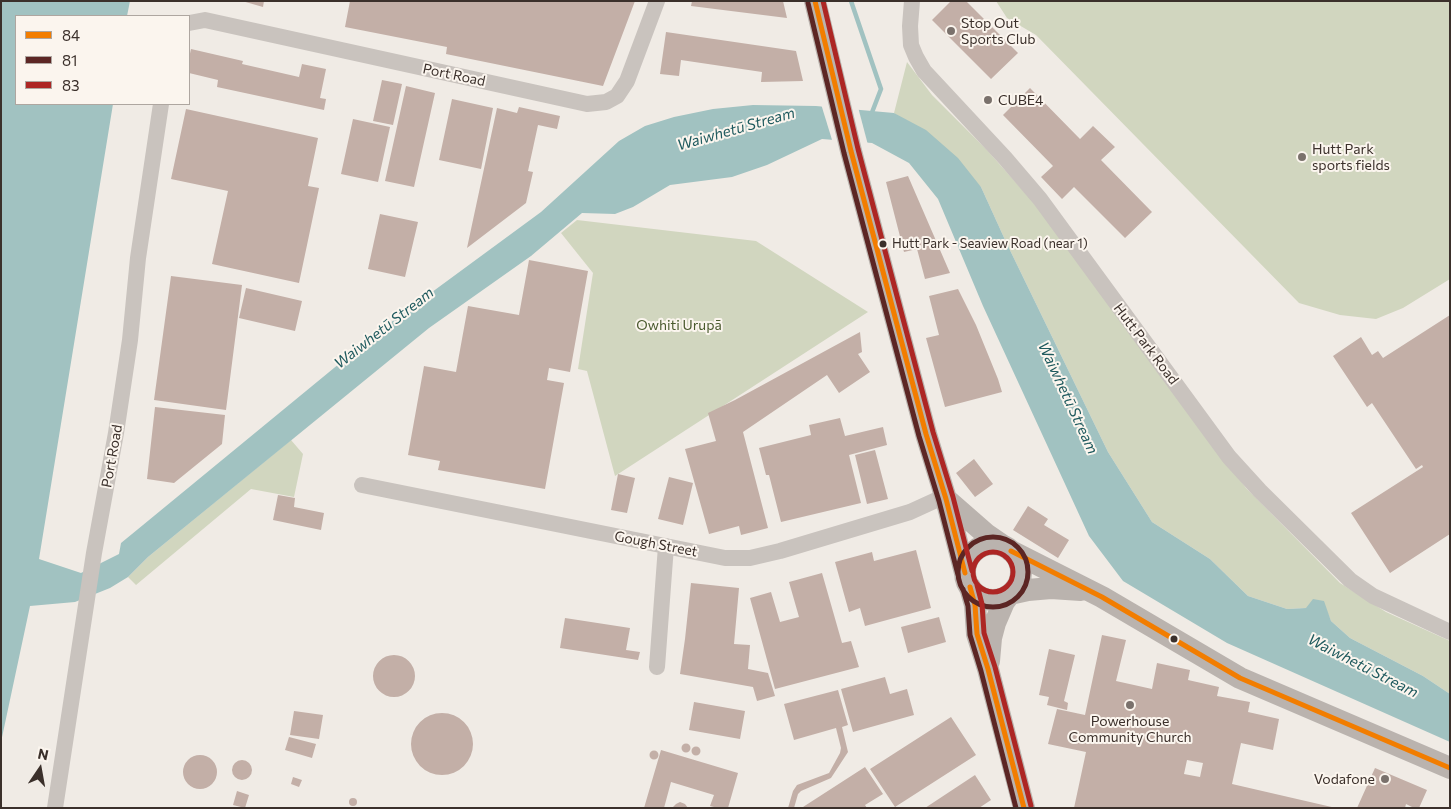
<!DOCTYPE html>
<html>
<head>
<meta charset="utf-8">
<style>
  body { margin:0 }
  #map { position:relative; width:1451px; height:809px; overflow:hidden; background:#f0ebe5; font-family:Commissioner,sans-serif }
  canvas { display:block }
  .frame { position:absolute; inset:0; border:2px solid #3b302b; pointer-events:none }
  .legend { position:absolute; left:15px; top:15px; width:175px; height:90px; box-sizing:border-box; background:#fbf5ee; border:1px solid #aea6a0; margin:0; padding:6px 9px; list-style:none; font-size:15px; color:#3b302b }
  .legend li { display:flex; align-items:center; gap:10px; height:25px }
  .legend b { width:25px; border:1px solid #aea6a0 }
  .north { position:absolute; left:15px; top:744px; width:50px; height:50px; -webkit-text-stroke:4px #fbf5ee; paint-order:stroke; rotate:12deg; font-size:14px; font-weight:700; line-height:20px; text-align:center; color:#3b302b }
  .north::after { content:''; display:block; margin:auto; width:18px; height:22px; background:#3b302b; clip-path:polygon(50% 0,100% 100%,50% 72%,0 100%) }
</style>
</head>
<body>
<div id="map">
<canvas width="1451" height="809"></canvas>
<div class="frame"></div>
<ul class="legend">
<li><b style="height:6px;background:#f27d00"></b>84</li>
<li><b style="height:6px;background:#5c2624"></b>81</li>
<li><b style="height:6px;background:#ad2624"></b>83</li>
</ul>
<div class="north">N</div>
</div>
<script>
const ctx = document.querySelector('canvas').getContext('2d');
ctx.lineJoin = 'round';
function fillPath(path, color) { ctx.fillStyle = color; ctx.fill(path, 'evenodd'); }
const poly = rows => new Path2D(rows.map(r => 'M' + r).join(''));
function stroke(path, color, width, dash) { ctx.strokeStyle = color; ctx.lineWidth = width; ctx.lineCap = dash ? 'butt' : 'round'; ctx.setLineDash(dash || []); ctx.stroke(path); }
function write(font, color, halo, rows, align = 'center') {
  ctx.font = font + ' Commissioner,sans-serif'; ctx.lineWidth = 4; ctx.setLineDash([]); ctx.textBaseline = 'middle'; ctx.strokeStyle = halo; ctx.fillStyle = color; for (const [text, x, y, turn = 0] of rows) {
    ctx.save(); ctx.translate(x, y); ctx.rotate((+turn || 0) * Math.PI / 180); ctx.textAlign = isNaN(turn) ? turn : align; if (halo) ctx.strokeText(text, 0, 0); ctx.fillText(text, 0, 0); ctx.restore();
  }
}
const green = poly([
  [996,1,1450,1,1450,279,1403,308,1376,319,1340,315,1299,303,1036,35,1007,18],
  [907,62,932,95,986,149,1044,214,1246,488,1340,583,1386,612,1450,641,1450,694,1423,676,1350,638,1331,621,1326,609,1306,608,1287,609,1248,596,1210,559,1152,522,1108,452,1006,242,981,187,894,113],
  [577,220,756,241,868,312,615,476,587,371,578,369,593,273,561,233],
  [291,440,303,454,294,497,251,489,136,585,128,577,148,557]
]);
const water = poly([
  [1,1,130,1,127,16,16,16,16,104,113,104,39,559,81,573,119,554,121,543,143,525,379,331,541,212,619,141,645,126,674,117,713,109,753,105,816,106,894,113,926,130,958,158,981,187,1006,242,1108,452,1152,522,1210,559,1248,596,1287,609,1306,608,1313,599,1324,601,1331,621,1350,638,1423,676,1450,694,1450,742,1227,643,1123,581,1089,536,983,306,938,199,909,163,872,143,822,139,767,165,732,177,670,185,633,207,615,214,582,213,531,256,429,328,148,557,128,577,110,588,75,602,30,606,1,742]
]);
const pier = poly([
  [821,104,858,107,868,145,833,143]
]);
const stream = poly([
  [851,1,881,89,871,115]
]);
const building = poly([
  [242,1,264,1,263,7],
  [350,1,635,1,603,86,446,54,447,47,345,27],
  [692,1,783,1,787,18,691,6],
  [951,1,966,1,1018,53,991,79,932,20],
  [666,32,796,51,803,81,761,82,762,72,681,60,679,76,660,74],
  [191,49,243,61,242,64,299,77,302,64,326,69,320,98,326,99,324,110,217,87,218,80,189,73,189,58],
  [382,80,402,84,393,125,373,121],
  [406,86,435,93,414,187,385,181],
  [1030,88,1080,139,1093,126,1115,147,1101,160,1152,212,1125,238,1074,187,1062,199,1041,177,1053,166,1003,115],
  [452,99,493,108,481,169,439,160],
  [519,107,560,116,557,129,538,125,528,171,533,172,526,203,467,248,497,108,517,113],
  [186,109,318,138,308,186,319,188,299,283,212,264,228,191,171,179],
  [353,119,390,127,378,182,341,174],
  [908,176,950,273,925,279,917,249,904,252,886,182],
  [380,214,418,222,405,277,368,269],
  [529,260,588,271,570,372,549,368,547,380,564,383,545,489,438,470,440,461,408,455,424,366,456,372,468,306,519,315],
  [171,276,242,285,226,410,154,400],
  [246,288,302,301,295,331,239,318],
  [958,289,976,325,998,379,1002,392,945,407,926,338,939,335,929,296],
  [1450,315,1450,534,1390,573,1351,513,1423,467,1422,465,1416,469,1372,403,1367,407,1333,356,1361,337,1372,355,1378,351,1383,358],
  [860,332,862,352,858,354,870,372,839,393,827,375,743,432,768,528,741,535,739,526,709,534,685,449,716,441,708,413,735,400],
  [155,407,225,415,222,444,174,483,147,479],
  [840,418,845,436,883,427,887,445,849,455,861,503,781,522,769,475,766,475,759,448,811,435,809,425],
  [875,450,888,499,867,504,855,455],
  [974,459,993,484,975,497,956,473],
  [618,474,635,478,627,513,611,510],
  [669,477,693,483,683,525,658,519],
  [278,495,295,498,294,507,324,513,321,530,273,520],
  [1028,506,1048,519,1044,525,1069,540,1058,558,1013,530],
  [916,550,931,608,865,626,860,608,849,612,835,562,872,552,874,561],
  [822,573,842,643,851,641,859,667,775,689,750,598,771,592,780,622,799,617,789,582],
  [691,583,739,588,734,644,750,645,748,669,768,673,775,696,757,701,753,687,680,674,685,639],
  [939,617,946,642,908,653,901,627],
  [565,618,630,628,626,650,640,652,638,660,560,648],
  [1102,635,1126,640,1116,681,1152,689,1157,663,1190,670,1188,680,1219,687,1217,696,1250,702,1248,712,1279,719,1273,750,1241,743,1232,784,1336,808,1074,808,1086,752,1048,744,1057,709,1085,715],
  [1187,760,1203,763,1200,777,1184,774],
  [1049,649,1075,655,1064,701,1068,703,1067,710,1047,705,1049,697,1039,695],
  '373 676a21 21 0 1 1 42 0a21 21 0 1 1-42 0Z',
  [885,677,890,694,907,689,914,715,853,732,841,689],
  [838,690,848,725,842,727,848,752,831,778,801,791,798,794,794,808,788,808,793,791,797,785,829,773,840,753,841,748,836,728,794,740,784,704],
  [694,702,745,711,740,739,689,730],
  [294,711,323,715,319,739,290,735],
  '411 744a31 31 0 1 1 62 0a31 31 0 1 1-62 0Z',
  [951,717,976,755,895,807,870,769],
  [289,737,316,744,312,758,285,750],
  '681.5 748a4.5 4.5 0 1 1 9 0a4.5 4.5 0 1 1-9 0Z',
  '691.5 751a4.5 4.5 0 1 1 9 0a4.5 4.5 0 1 1-9 0Z',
  [661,750,738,773,728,808,718,808,710,806,714,795,671,782,664,808,644,808],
  '649.5 755a4.5 4.5 0 1 1 9 0a4.5 4.5 0 1 1-9 0Z',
  '183 772a17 17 0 1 1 34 0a17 17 0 1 1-34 0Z',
  '232 770a10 10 0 1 1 20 0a10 10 0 1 1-20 0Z',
  [865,767,883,794,865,805,867,808,804,808,803,807],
  [1375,768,1427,790,1419,808,1414,808,1406,804,1405,808,1357,808],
  [975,775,991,800,979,808,925,808],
  [293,777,302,780,299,787,291,784],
  [237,791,249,795,245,808,233,805],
  '349 802a4 4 0 1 1 8 0a4 4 0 1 1-8 0Z',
  [680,802,685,804,688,808,672,808,676,804]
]);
const street = poly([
  [912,1,910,26,911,45,916,57,924,71,1005,158,1040,199,1229,457,1260,491,1350,580,1373,596,1450,632],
  [189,23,205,20,587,104,606,102,617,96,627,81,657,1],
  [362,485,725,558,750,558,780,551,910,512,945,496],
  [657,667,666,546],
  [55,808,94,553,116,433,130,340,138,258,161,104]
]);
const secondary = poly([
  [815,1,851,151,926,434,946,499,965,573],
  [946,499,986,534,1005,547],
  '965 572a28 28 0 1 1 56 0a28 28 0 1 1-56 0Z',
  [1011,551,1102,597,1240,678,1450,768],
  [970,587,975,605,977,634,988,669,1024,808],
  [989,661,991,638,995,623,1004,602,1010,594,1028,590,1051,588,1081,590]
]);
const bus1 = poly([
  [815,1,851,151,926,434,946,499,965,573],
  [1011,551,1102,597,1240,678,1450,768],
  [970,587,975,605,977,634,988,669,1024,808]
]);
const bus2 = poly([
  [808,3,844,153,919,436,939,501,958,575],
  '958 572a35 35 0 1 1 70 0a35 35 0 1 1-70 0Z',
  [963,589,968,606,970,635,981,671,1016,808]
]);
const bus3 = poly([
  [823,1,858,149,933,432,953,497,972,571],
  '973 572a20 20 0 1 1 40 0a20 20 0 1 1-40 0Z',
  [977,585,982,604,984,633,995,667,1031,806]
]);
const markers = [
  [951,31,5,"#7a716c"],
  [988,100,5,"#7a716c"],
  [1302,157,5,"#7a716c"],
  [883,244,4.5,"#3b302b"],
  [1174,639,4.5,"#3b302b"],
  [1130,705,5,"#7a716c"],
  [1385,779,5,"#7a716c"]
];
const busNames = [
  ["Hutt Park - Seaview Road (near 1)",892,244]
];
const poiNames = [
  ["Stop Out",961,23],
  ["Sports Club",961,39],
  ["CUBE4",998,100],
  ["Hutt Park",1312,149],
  ["sports fields",1312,165],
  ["Powerhouse",1130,721,"center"],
  ["Community Church",1130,737,"center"],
  ["Vodafone",1375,779,"right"]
];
const streetNames = [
  ["Port Road",454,75,12],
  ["Hutt Park Road",1146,344,53],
  ["Port Road",112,456,-80],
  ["Gough Street",656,544,11]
];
const parkNames = [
  ["Owhiti Urupā",679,325]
];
const waterNames = [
  ["Waiwhetū Stream",736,129,-16],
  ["Waiwhetū Stream",384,328,-38],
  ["Waiwhetū Stream",1068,398,65],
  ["Waiwhetū Stream",1363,666,27]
];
fillPath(green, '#d1d6bf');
fillPath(water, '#a1c2c1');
fillPath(pier, '#f0ebe5');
stroke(stream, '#a1c2c1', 4.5);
fillPath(building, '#c3afa7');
stroke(street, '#c9c3be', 16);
stroke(secondary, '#bab3ae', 22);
stroke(bus1, '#f27d00', 5);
stroke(bus2, '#5c2624', 5);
stroke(bus3, '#ad2624', 5);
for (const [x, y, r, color] of markers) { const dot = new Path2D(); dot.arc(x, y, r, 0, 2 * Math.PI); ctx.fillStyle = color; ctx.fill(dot); stroke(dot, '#fbf5ee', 2); }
write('13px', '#3b302b', '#fbf5ee', busNames, 'left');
write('14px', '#3b302b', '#fbf5ee', poiNames, 'left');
write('14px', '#3b302b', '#fbf5ee', streetNames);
write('14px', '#4a5a2e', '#fbf5ee', parkNames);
write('italic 15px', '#1f5a5e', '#fbf5ee', waterNames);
</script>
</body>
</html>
